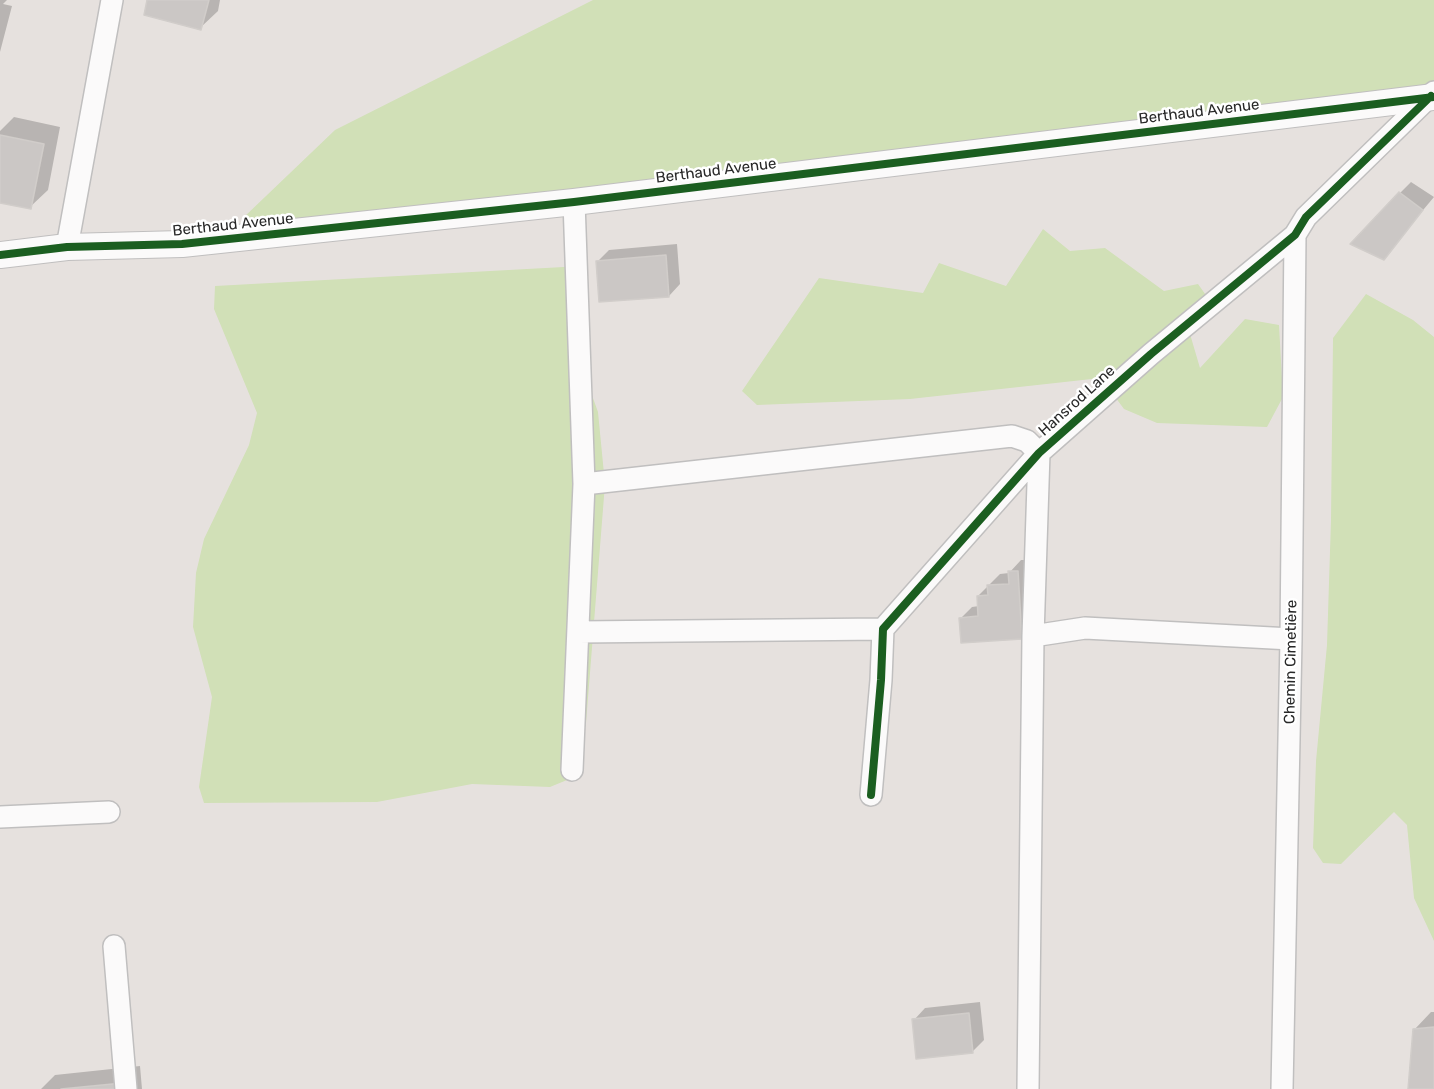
<!DOCTYPE html>
<html>
<head>
<meta charset="utf-8">
<style>
  body { margin:0 }
  canvas { display:block; background:#e6e1de }
</style>
</head>
<body>
<canvas width="1434" height="1089"></canvas>
<script>
const ctx = document.querySelector('canvas').getContext('2d');
ctx.lineJoin = 'round';
function fillPath(path, color) { ctx.fillStyle = color; ctx.fill(path, 'evenodd'); }
const poly = rows => new Path2D(rows.map(r => 'M' + r).join(''));
function stroke(path, color, width, dash) { ctx.strokeStyle = color; ctx.lineWidth = width; ctx.lineCap = dash ? 'butt' : 'round'; ctx.setLineDash(dash || []); ctx.stroke(path); }
function write(font, color, halo, rows, align = 'center') {
  ctx.font = font + ' Rubik,sans-serif'; ctx.lineWidth = 5; ctx.setLineDash([]); ctx.textBaseline = 'middle'; ctx.strokeStyle = halo; ctx.fillStyle = color; for (const [text, x, y, turn = 0] of rows) {
    ctx.save(); ctx.translate(x, y); ctx.rotate((+turn || 0) * Math.PI / 180); ctx.textAlign = isNaN(turn) ? turn : align; if (halo) ctx.strokeText(text, 0, 0); ctx.fillText(text, 0, 0); ctx.restore();
  }
}
const green = poly([
  [593,0,1434,0,1434,88,244,238,243,218,335,130],
  [1043,229,1070,251,1105,248,1164,291,1198,284,1218,312,1190,334,1200,368,1245,319,1279,325,1283,397,1267,427,1157,423,1124,409,1101,378,910,399,757,405,742,391,819,278,923,293,939,263,1006,286],
  [582,266,579,359,598,412,605,484,586,723,576,768,567,780,550,787,472,784,377,802,204,803,199,787,212,697,193,627,196,573,204,539,249,445,257,413,214,309,215,286],
  [1366,294,1413,320,1434,337,1434,941,1414,898,1407,825,1394,812,1341,864,1323,863,1313,848,1316,761,1327,645,1331,520,1333,338]
]);
const shadow = poly([
  [0,0,7,0,3,4,12,6,0,52],
  [149,0,220,0,218,11,200,28],
  [14,117,60,127,48,190,30,207,0,201,0,131],
  [1411,182,1434,197,1383,258,1400,193],
  [677,244,680,284,669,296,598,261,609,250],
  [1021,560,1029,560,1033,626,1021,638,961,618,972,607,979,606,978,596,1000,574,1009,573],
  [980,1002,984,1040,972,1052,914,1020,925,1008],
  [1431,1012,1434,1012,1434,1089,1409,1089,1414,1030],
  [140,1066,142,1089,41,1089,55,1075]
]);
const building = poly([
  [147,0,209,0,201,30,144,15,147,0],
  [0,135,44,144,31,209,0,203,0,135],
  [1399,192,1423,210,1384,260,1350,244,1399,192],
  [666,255,669,297,599,302,596,261,666,255],
  [1008,571,1018,571,1022,639,961,643,959,618,978,616,977,596,988,595,987,585,1009,584,1008,571],
  [969,1013,973,1053,916,1059,912,1019,969,1013],
  [1434,1027,1434,1089,1408,1089,1413,1029,1434,1027],
  [123,1083,124,1089,61,1089,123,1083]
]);
const minor = poly([
  [67,247,112,0],
  [584,484,1012,436,1027,441,1039,453,1033,636],
  [578,632,883,629],
  [572,770,584,484,574,202],
  [871,795,881,680,883,629,1039,453,1151,354,1295,235,1306,217,1434,92],
  [0,817,109,812],
  [114,946,126,1089],
  [1028,1089,1033,636,1085,628,1291,639],
  [1282,1089,1291,639,1295,235]
]);
const tertiary = poly([
  [0,255,67,247,182,244,574,202,1434,97]
]);
const cycleway = poly([
  [0,255,67,247,182,244,574,202,1434,97],
  [871,795,881,680,883,629,1039,453,1151,354,1295,235,1306,217,1431,96]
]);
const streetNames = [
  ["Berthaud Avenue",1199,112,-7],
  ["Berthaud Avenue",716,171,-7],
  ["Berthaud Avenue",233,225,-6],
  ["Hansrod Lane",1077,401,-42],
  ["Chemin Cimetière",1291,662,-89]
];
fillPath(green, '#d1e0b7');
fillPath(shadow, '#0003');
fillPath(building, '#cbc7c5');
stroke(building, '#d1cdca', 1.5);
stroke(minor, '#c0bfbf', 24);
stroke(tertiary, '#c0bfbf', 28);
stroke(minor, '#fbfafa', 21);
stroke(tertiary, '#fbfafa', 26);
stroke(cycleway, '#1b5e20', 8);
write('15px', '#282828', '#fff', streetNames);
</script>
</body>
</html>
